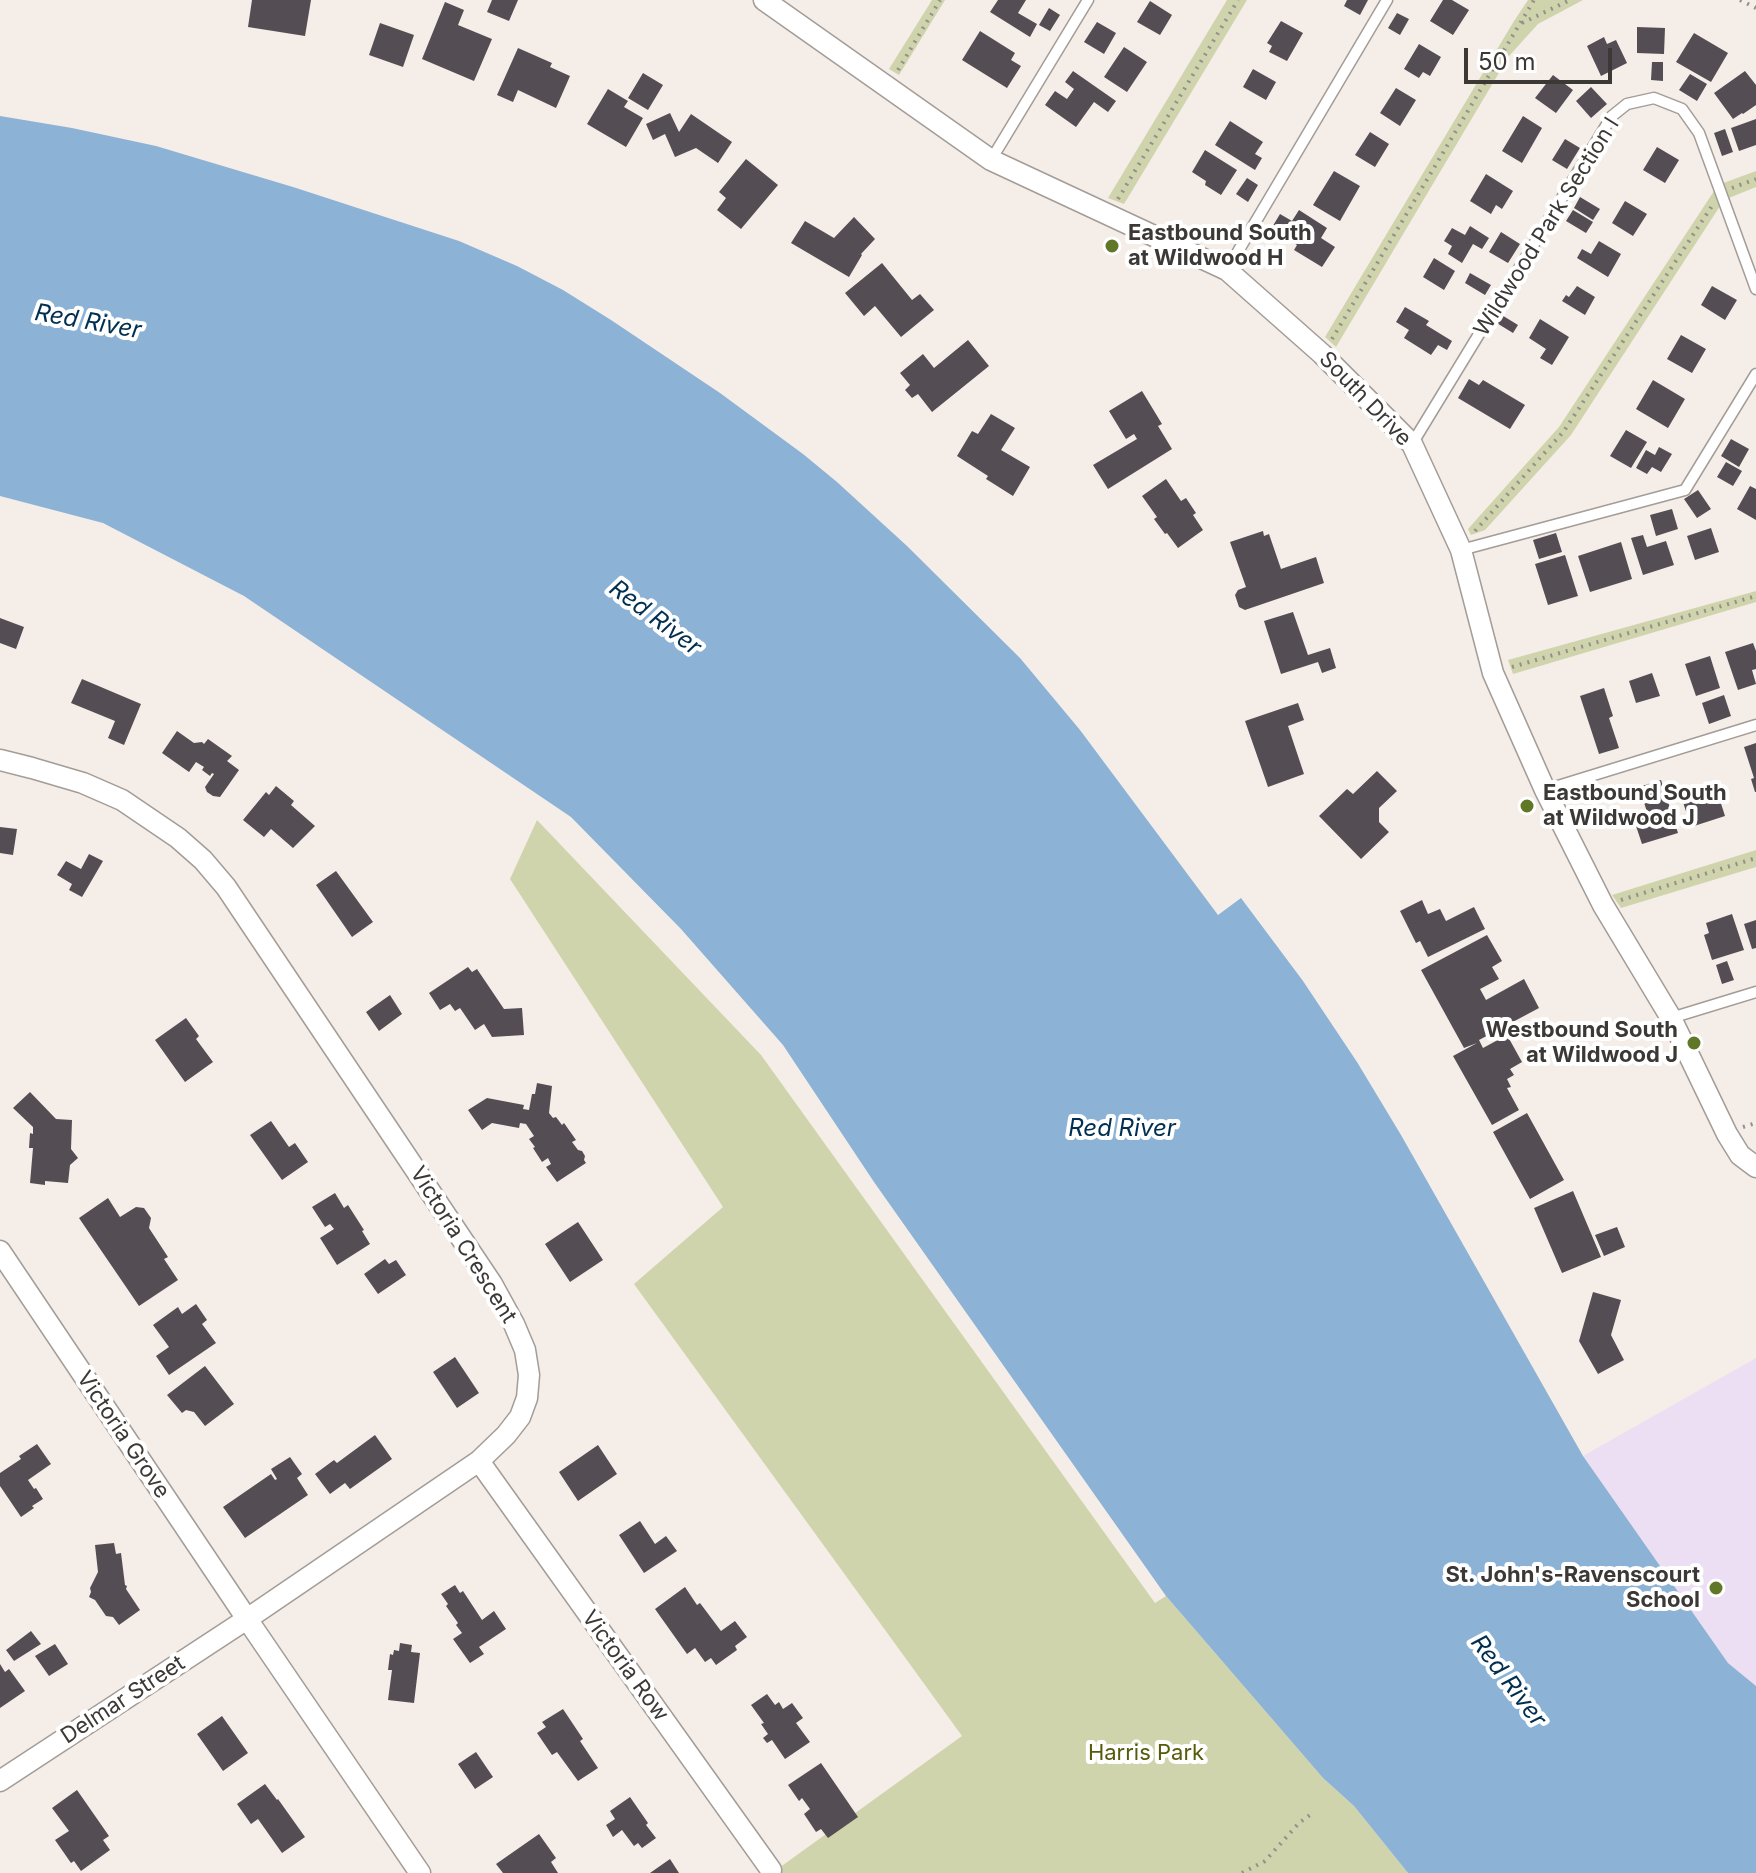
<!DOCTYPE html>
<html>
<head>
<meta charset="utf-8">
<style>
  body { margin:0 }
  #map { position:relative; width:1756px; height:1873px; overflow:hidden; background:#f5ede7; font-family:Inter,sans-serif }
  canvas { display:block }
  .scale { position:absolute; left:1464px; top:48px; width:148px; height:36px; box-sizing:border-box; border:4px solid #3b3836; border-top:0; padding-left:10px; font-size:24px; line-height:28px; white-space:nowrap; color:#3b3836; -webkit-text-stroke:6px #fff; paint-order:stroke }
</style>
</head>
<body>
<div id="map">
<canvas width="1756" height="1873"></canvas>
<div class="scale">50 m</div>
</div>
<script>
const ctx = document.querySelector('canvas').getContext('2d');
ctx.lineJoin = 'round';
function fillPath(path, color) { ctx.fillStyle = color; ctx.fill(path, 'evenodd'); }
const poly = rows => new Path2D(rows.map(r => 'M' + r).join(''));
function stroke(path, color, width, dash) { ctx.strokeStyle = color; ctx.lineWidth = width; ctx.lineCap = dash ? 'butt' : 'round'; ctx.setLineDash(dash || []); ctx.stroke(path); }
function write(font, color, halo, rows, align = 'center') {
  ctx.font = font + ' Inter,sans-serif'; ctx.lineWidth = 8; ctx.setLineDash([]); ctx.textBaseline = 'middle'; ctx.strokeStyle = halo; ctx.fillStyle = color; for (const [text, x, y, turn = 0] of rows) {
    ctx.save(); ctx.translate(x, y); ctx.rotate((+turn || 0) * Math.PI / 180); ctx.textAlign = isNaN(turn) ? turn : align; if (halo) ctx.strokeText(text, 0, 0); ctx.fillText(text, 0, 0); ctx.restore();
  }
}
const education = poly([
  [1756,1358,1756,1686,1728,1663,1583,1456]
]);
const green = poly([
  [932,0,945,0,899,75,889,69],
  [1227,0,1247,0,1124,204,1108,198],
  [1528,0,1583,0,1538,24,1509,56,1336,347,1325,337,1514,21],
  [1756,171,1756,187,1724,200,1571,435,1485,530,1471,535,1468,529,1559,427,1718,185],
  [1756,591,1756,602,1513,674,1508,660],
  [537,820,761,1055,1155,1603,1166,1596,1323,1778,1354,1806,1408,1873,772,1873,962,1736,634,1284,723,1207,510,879],
  [1756,850,1756,867,1621,908,1612,895]
]);
const water = poly([
  [0,116,72,128,156,146,293,187,459,241,517,266,563,290,611,320,720,393,803,454,837,482,907,546,1020,658,1080,730,1218,915,1241,898,1303,981,1357,1062,1401,1135,1583,1456,1728,1663,1756,1686,1756,1873,1408,1873,1354,1806,1323,1778,1166,1596,874,1182,783,1045,681,929,571,817,244,596,103,523,0,496]
]);
const building = poly([
  [252,0,311,0,305,36,248,27],
  [492,0,518,0,509,21,487,12],
  [998,0,1026,0,1018,13,1037,24,1030,37,990,12],
  [1347,0,1368,0,1360,15,1344,6],
  [1443,0,1452,0,1469,10,1453,35,1430,21],
  [1150,1,1172,15,1160,35,1137,22],
  [445,2,464,10,458,25,492,39,474,81,422,59],
  [1049,8,1060,15,1050,31,1039,25],
  [1397,13,1409,19,1400,35,1388,28],
  [1281,21,1303,33,1287,61,1269,52,1272,46,1267,43],
  [1097,22,1116,33,1104,54,1084,42],
  [380,23,414,35,403,67,369,55],
  [1637,27,1665,28,1664,54,1637,53],
  [980,31,1015,53,1011,60,1021,66,1007,88,962,60],
  [1694,33,1728,53,1711,82,1676,62],
  [1604,37,1607,44,1616,40,1627,63,1601,76,1587,46],
  [1419,44,1441,57,1430,76,1423,72,1419,78,1404,69],
  [1124,47,1147,62,1127,92,1104,77],
  [518,48,552,63,550,67,570,76,556,108,518,90,513,102,497,95],
  [1652,62,1663,62,1663,81,1651,80],
  [1253,69,1276,82,1266,100,1243,87],
  [1073,71,1116,101,1108,112,1094,102,1076,127,1045,105,1055,91,1067,99,1074,89,1065,82],
  [1745,71,1756,85,1756,105,1743,114,1742,113,1733,119,1714,93],
  [643,73,663,85,648,110,628,98],
  [1690,74,1707,84,1697,101,1679,90],
  [1553,75,1573,90,1556,113,1535,98],
  [1591,87,1607,104,1591,118,1576,101],
  [1396,88,1416,100,1400,126,1380,113],
  [608,89,628,101,624,107,643,118,626,147,587,124],
  [670,113,679,132,691,114,732,142,718,163,696,148,675,157,665,134,653,140,646,124],
  [1523,116,1542,128,1522,163,1502,151],
  [1756,119,1756,145,1739,151,1731,128],
  [1230,121,1263,142,1255,154,1262,158,1255,170,1215,145],
  [1725,129,1733,152,1722,156,1714,133],
  [1370,132,1389,144,1375,167,1355,155],
  [1565,139,1580,148,1567,169,1552,160],
  [1657,147,1679,160,1665,183,1643,170],
  [1205,150,1237,170,1221,195,1205,185,1206,181,1192,172],
  [746,159,778,185,741,229,717,210,726,198,719,192],
  [1334,171,1360,186,1340,221,1313,205],
  [1486,174,1513,191,1502,209,1496,205,1491,214,1470,201],
  [1247,178,1258,185,1248,202,1236,194],
  [1580,197,1600,209,1593,220,1574,208],
  [1625,201,1647,214,1633,236,1612,223],
  [1299,210,1327,228,1321,238,1335,247,1322,267,1294,250,1297,245,1271,229,1280,214,1292,221],
  [1573,210,1593,222,1586,233,1566,221],
  [854,217,875,239,861,254,862,255,849,277,791,243,805,221,834,238],
  [1470,226,1489,238,1482,249,1473,244,1462,263,1448,254,1452,246,1444,241,1452,228,1465,235],
  [1501,232,1520,244,1508,263,1489,252],
  [1599,241,1621,254,1608,277,1577,258,1582,249,1591,254],
  [1434,258,1455,271,1444,290,1423,277],
  [882,263,912,300,920,294,934,310,901,337,875,306,864,316,845,293],
  [1470,273,1491,285,1485,295,1465,283],
  [1577,286,1595,297,1585,315,1562,301,1566,295,1569,297],
  [1712,286,1737,300,1725,320,1701,305],
  [1405,307,1429,321,1426,325,1452,341,1447,350,1438,345,1431,355,1404,338,1409,330,1396,322],
  [1500,314,1518,325,1513,333,1495,322],
  [1540,319,1569,337,1552,365,1540,358,1546,349,1529,338],
  [1681,335,1706,349,1692,373,1667,359],
  [968,340,989,366,932,412,918,394,912,398,905,390,910,385,900,373,923,354,934,368],
  [1469,379,1479,385,1483,380,1525,405,1510,429,1458,398],
  [1653,380,1685,399,1668,428,1636,409],
  [1142,391,1162,424,1158,426,1172,449,1108,489,1093,465,1137,439,1134,434,1126,439,1109,411],
  [991,414,1015,428,1001,450,1030,467,1013,496,986,479,988,476,957,456,972,431,978,434],
  [1626,430,1647,442,1631,468,1610,456],
  [1731,439,1749,449,1739,467,1721,456],
  [1659,447,1672,454,1661,472,1652,467,1647,474,1636,468,1646,450,1655,455],
  [1726,462,1742,471,1733,486,1717,477],
  [1166,479,1181,501,1186,498,1196,513,1193,515,1203,530,1178,548,1167,533,1165,534,1154,519,1157,517,1142,496],
  [1750,486,1756,489,1756,520,1737,509],
  [1698,490,1711,509,1697,518,1684,499],
  [1672,509,1678,529,1656,536,1650,515],
  [1711,528,1719,552,1695,560,1687,536],
  [1263,531,1264,536,1269,534,1281,569,1316,557,1324,583,1245,610,1239,607,1235,595,1238,590,1246,587,1230,542],
  [1556,533,1562,552,1539,559,1533,540],
  [1643,535,1647,547,1666,541,1674,565,1643,575,1631,538],
  [1621,542,1632,579,1590,592,1578,556],
  [1565,555,1578,596,1548,605,1535,564],
  [1293,612,1308,655,1330,648,1336,668,1322,673,1318,662,1281,674,1264,621],
  [0,618,24,627,16,649,0,643],
  [1753,643,1756,651,1756,669,1752,670,1756,684,1738,690,1725,652],
  [1710,656,1720,688,1696,696,1685,664],
  [1652,673,1660,696,1636,703,1629,681],
  [82,679,141,704,124,745,108,738,115,721,71,703],
  [1604,688,1613,716,1609,718,1619,748,1599,754,1580,696],
  [1724,695,1731,716,1709,724,1702,703],
  [1298,703,1304,720,1288,726,1304,774,1268,787,1245,721],
  [177,731,194,743,202,742,204,744,208,739,232,756,227,761,239,770,220,797,213,796,207,792,205,787,214,774,212,773,210,776,202,770,204,767,196,762,189,772,162,753],
  [1756,743,1756,792,1755,792,1751,779,1754,778,1744,747],
  [1377,771,1397,791,1379,808,1379,822,1389,832,1361,859,1319,816,1347,789,1353,794],
  [1661,780,1678,833,1642,844,1634,820,1648,815,1639,787],
  [276,786,294,801,291,805,315,826,293,848,271,829,264,837,243,820,266,792,269,795],
  [1717,791,1725,816,1691,827,1683,802],
  [0,827,17,829,13,855,0,853],
  [89,854,103,861,82,897,69,890,72,884,57,875,66,861,81,869],
  [336,871,373,922,352,937,316,885],
  [1422,900,1428,914,1440,909,1446,921,1474,907,1485,929,1428,957,1420,941,1416,943,1400,911],
  [1732,914,1744,950,1712,960,1704,935,1709,933,1706,923],
  [1756,920,1756,948,1752,949,1744,924],
  [1487,935,1502,961,1492,967,1499,979,1480,989,1486,1000,1524,979,1539,1008,1479,1040,1483,1048,1507,1035,1522,1062,1510,1069,1514,1075,1507,1079,1511,1087,1507,1088,1519,1110,1492,1125,1453,1056,1477,1043,1464,1048,1421,970],
  [1727,961,1734,980,1722,984,1716,965],
  [468,967,472,972,477,969,504,1009,522,1008,524,1035,492,1037,484,1024,475,1030,460,1008,455,1011,450,1004,440,1010,429,993],
  [390,995,402,1014,379,1031,366,1012],
  [186,1018,199,1036,196,1039,213,1062,185,1082,155,1040],
  [537,1083,552,1086,549,1113,553,1118,556,1117,562,1125,564,1123,576,1140,572,1142,578,1150,582,1151,585,1156,584,1160,586,1163,557,1182,546,1167,551,1164,548,1158,542,1162,533,1148,535,1147,529,1139,534,1136,526,1124,520,1123,519,1128,492,1123,482,1130,468,1110,487,1098,524,1105,523,1109,529,1110,532,1094,535,1094],
  [30,1092,56,1119,72,1120,71,1149,78,1158,70,1165,68,1183,45,1181,45,1185,30,1183,33,1148,29,1148,30,1133,33,1134,33,1127,13,1108],
  [1527,1113,1564,1180,1530,1199,1493,1132],
  [271,1121,289,1147,295,1143,308,1162,282,1180,250,1135],
  [1573,1191,1601,1257,1562,1273,1534,1208],
  [335,1193,344,1208,348,1205,364,1230,362,1231,370,1244,337,1265,320,1238,334,1229,330,1224,325,1227,312,1207],
  [108,1198,120,1217,136,1207,144,1208,151,1218,149,1228,168,1257,164,1259,178,1280,139,1306,79,1218],
  [578,1222,603,1260,570,1282,545,1244],
  [1617,1227,1625,1247,1604,1256,1595,1235],
  [385,1259,389,1264,396,1260,406,1275,378,1294,364,1274],
  [1593,1292,1621,1300,1611,1335,1624,1360,1598,1374,1579,1341],
  [196,1304,207,1320,202,1324,216,1343,169,1375,156,1356,169,1347,153,1325,178,1307,182,1314],
  [455,1357,479,1393,457,1408,433,1372],
  [205,1366,234,1404,205,1426,194,1412,186,1410,182,1413,167,1395],
  [375,1435,392,1459,350,1489,345,1483,330,1494,315,1474,334,1460,337,1463],
  [37,1444,51,1464,28,1480,34,1489,36,1488,43,1499,32,1506,34,1508,21,1517,0,1486,0,1473,21,1459,19,1456],
  [598,1445,617,1474,578,1501,559,1472],
  [290,1457,302,1474,297,1478,308,1495,245,1538,223,1507,271,1474,275,1480,277,1479,271,1469],
  [640,1521,655,1544,666,1536,677,1551,644,1573,619,1535],
  [114,1543,116,1554,121,1553,125,1585,127,1586,126,1589,140,1610,119,1625,113,1617,106,1616,95,1600,89,1597,91,1592,90,1588,98,1572,95,1545],
  [455,1585,460,1593,463,1591,482,1620,494,1611,506,1629,479,1647,484,1654,470,1663,453,1639,462,1633,456,1625,458,1623,446,1606,448,1604,441,1594],
  [685,1587,697,1605,700,1603,721,1631,735,1621,747,1637,735,1646,737,1650,716,1665,711,1658,705,1662,695,1648,687,1654,655,1609],
  [31,1631,41,1644,14,1661,6,1650],
  [400,1643,412,1645,411,1652,420,1653,414,1703,388,1700,392,1670,388,1670,390,1654,393,1655,394,1650,399,1651],
  [55,1644,68,1664,49,1676,35,1656],
  [0,1664,5,1672,9,1669,25,1691,0,1708],
  [767,1694,775,1705,779,1702,783,1709,792,1703,803,1718,796,1723,810,1742,785,1759,772,1740,767,1743,763,1738,768,1734,761,1724,764,1723,751,1705],
  [563,1709,583,1739,580,1741,598,1768,578,1781,557,1752,552,1755,537,1733,546,1727,542,1722],
  [222,1716,248,1753,223,1771,197,1734],
  [476,1752,493,1777,475,1789,458,1764],
  [821,1763,858,1817,828,1838,821,1829,816,1832,804,1814,810,1809,802,1798,799,1801,788,1785],
  [265,1784,277,1800,278,1799,305,1837,282,1853,258,1819,251,1824,237,1804],
  [77,1790,109,1836,103,1840,110,1850,81,1871,74,1861,71,1863,55,1840,69,1831,52,1808],
  [630,1797,648,1823,646,1825,656,1838,642,1848,638,1843,634,1846,622,1830,613,1837,606,1825,615,1819,610,1811],
  [539,1834,556,1858,551,1862,558,1873,503,1873,496,1864],
  [670,1859,679,1873,650,1873]
]);
const path = poly([
  [1740,0,1756,8],
  [1522,23,1570,0],
  [898,70,940,0],
  [1732,188,1756,179],
  [1118,199,1238,0],
  [1332,339,1534,0],
  [1475,531,1564,431,1712,206],
  [1512,667,1756,596],
  [1621,900,1756,858],
  [1743,1127,1756,1123],
  [1242,1873,1265,1861,1299,1823,1314,1812]
]);
const lane = poly([
  [991,160,1088,0],
  [1227,270,1387,0],
  [1412,444,1612,116,1627,104,1654,98,1682,109,1699,133,1756,289],
  [1461,550,1685,490,1756,374],
  [1545,790,1756,725],
  [1671,1018,1756,992]
]);
const street = poly([
  [764,0,991,160,1227,270,1322,354,1412,444,1461,550,1493,673,1545,790,1603,905,1671,1018,1727,1134,1740,1155,1756,1167],
  [0,760,32,768,83,783,122,800,178,838,203,860,226,887,492,1284,514,1324,525,1350,529,1375,527,1398,520,1417,506,1435,479,1461,247,1619,420,1873],
  [0,1251,247,1619,0,1781],
  [479,1461,771,1870]
]);
const markers = [
  [1112,246,8,"#617728"],
  [1527,806,8,"#617728"],
  [1694,1043,8,"#617728"],
  [1716,1588,8,"#617728"]
];
const streetNames = [
  ["Wildwood Park Section I",1547,227,-58],
  ["South Drive",1365,399,46],
  ["Victoria Crescent",463,1245,58],
  ["Victoria Grove",123,1435,56],
  ["Victoria Row",625,1666,54],
  ["Delmar Street",123,1700,-33]
];
const poiNames = [
  ["Eastbound South",1128,233],
  ["at Wildwood H",1128,258],
  ["Eastbound South",1543,793],
  ["at Wildwood J",1543,818],
  ["Westbound South",1678,1030,"right"],
  ["at Wildwood J",1678,1055,"right"],
  ["St. John's-Ravenscourt",1700,1575,"right"],
  ["School",1700,1600,"right"]
];
const parkNames = [
  ["Harris Park",1146,1753]
];
const waterNames = [
  ["Red River",88,322,10],
  ["Red River",655,618,37],
  ["Red River",1122,1129],
  ["Red River",1508,1681,53]
];
fillPath(education, '#ecdff3');
fillPath(green, '#d0d4ac');
fillPath(water, '#8cb2d6');
fillPath(building, '#544e54');
stroke(lane, '#a39c97', 13);
stroke(street, '#a39c97', 23);
stroke(path, '#95908c', 4, [2, 6]);
stroke(lane, '#fff', 10);
stroke(street, '#fff', 20);
for (const [x, y, r, color] of markers) { const dot = new Path2D(); dot.arc(x, y, r, 0, 2 * Math.PI); ctx.fillStyle = color; ctx.fill(dot); stroke(dot, '#fff', 3); }
write('22px', '#3b3836', '#fff', streetNames);
write('bold 22px', '#3b3836', '#fff', poiNames, 'left');
write('22px', '#585b09', '#fff', parkNames);
write('italic 24px', '#002f51', '#fff', waterNames);
</script>
</body>
</html>
